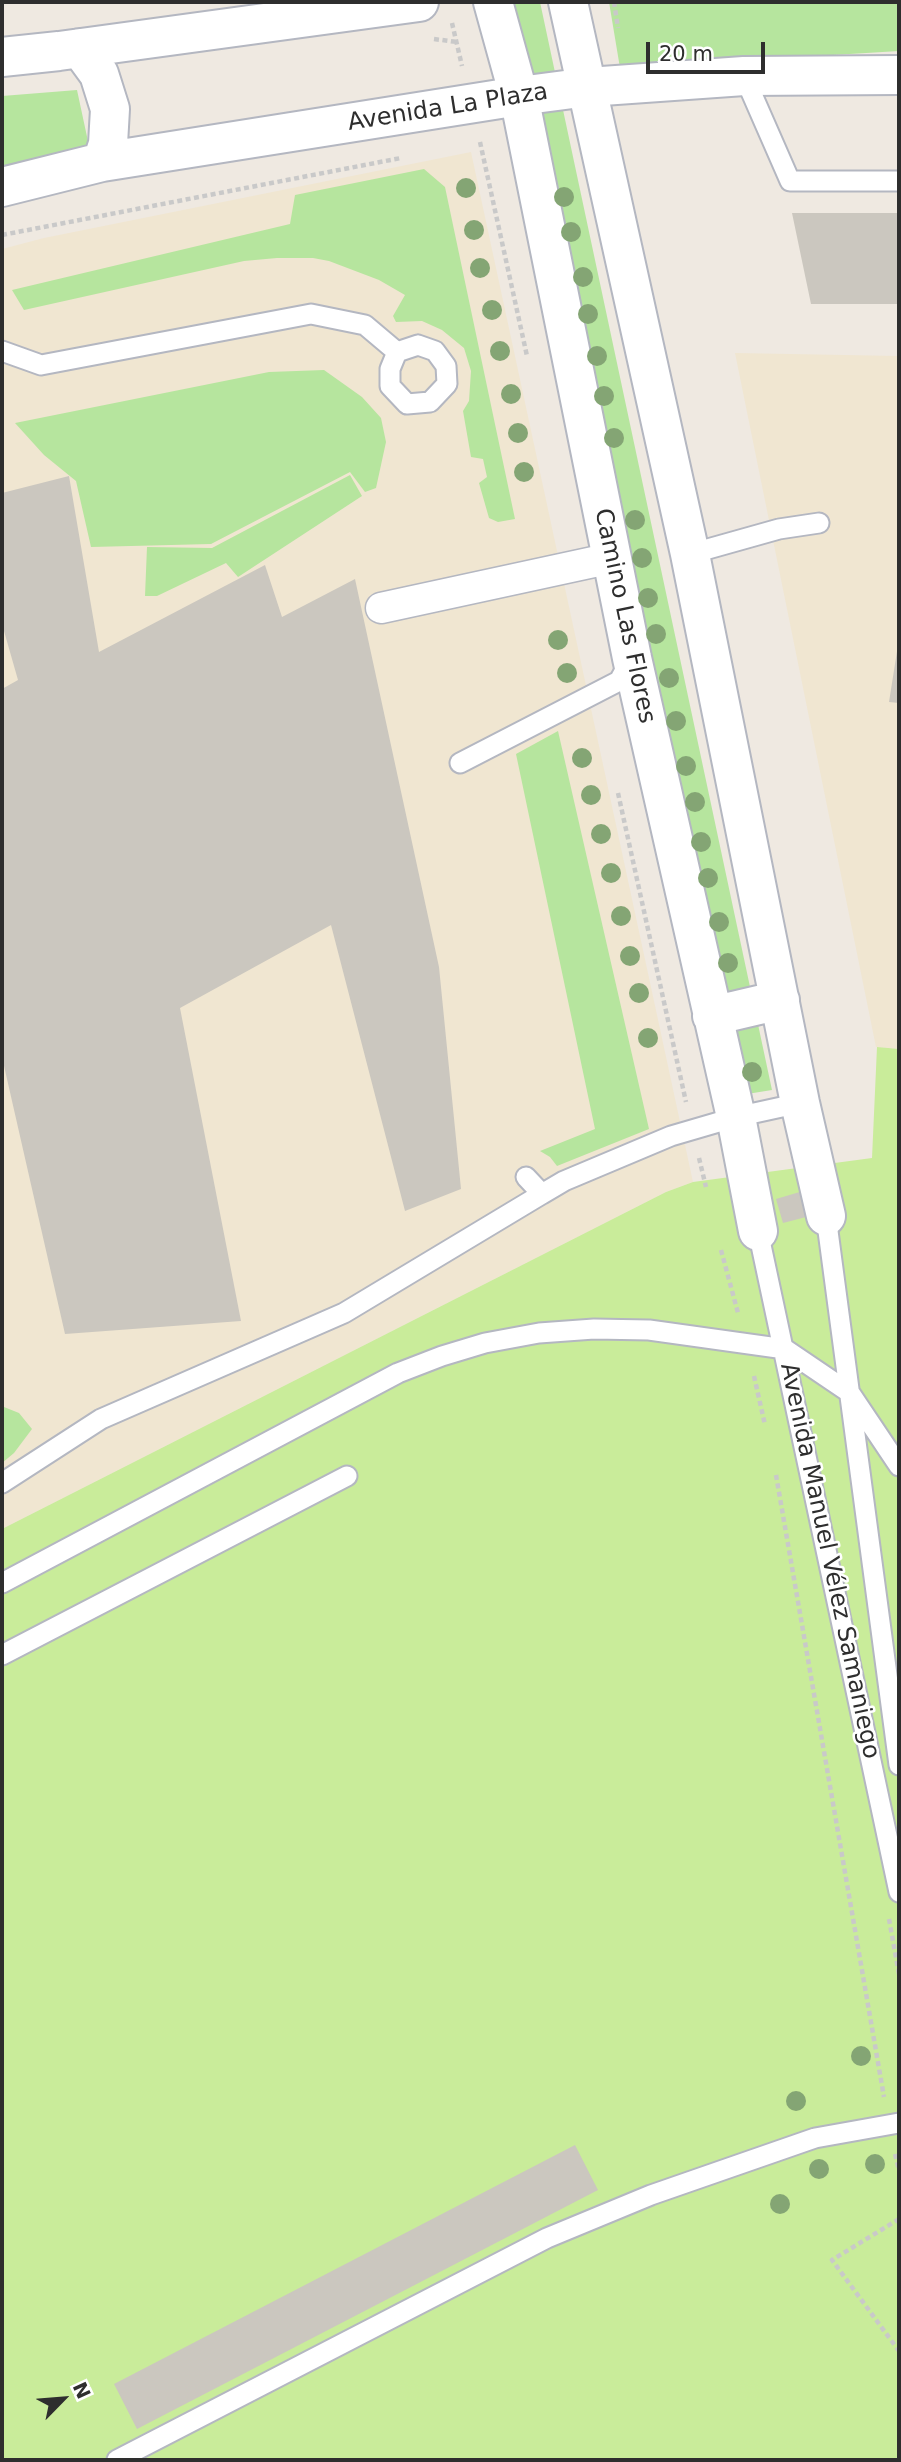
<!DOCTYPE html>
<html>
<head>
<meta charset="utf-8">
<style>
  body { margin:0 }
  #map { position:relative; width:901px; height:2462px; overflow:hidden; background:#efe9e1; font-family:"DejaVu Sans",sans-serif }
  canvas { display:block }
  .frame { position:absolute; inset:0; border:4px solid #2e2e2e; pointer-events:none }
  .north { position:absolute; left:28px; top:2364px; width:70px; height:70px; -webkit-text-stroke:5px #fff; paint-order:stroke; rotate:65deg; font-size:19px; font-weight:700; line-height:28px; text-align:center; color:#2e2e2e }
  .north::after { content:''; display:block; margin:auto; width:24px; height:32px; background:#2e2e2e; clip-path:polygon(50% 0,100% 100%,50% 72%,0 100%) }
  .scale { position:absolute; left:646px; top:42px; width:119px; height:32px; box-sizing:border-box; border:4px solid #2e2e2e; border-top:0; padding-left:9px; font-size:21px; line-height:24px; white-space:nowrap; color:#2e2e2e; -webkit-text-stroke:5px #fff; paint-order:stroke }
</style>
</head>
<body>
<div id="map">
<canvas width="901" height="2462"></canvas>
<div class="frame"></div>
<div class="north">N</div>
<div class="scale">20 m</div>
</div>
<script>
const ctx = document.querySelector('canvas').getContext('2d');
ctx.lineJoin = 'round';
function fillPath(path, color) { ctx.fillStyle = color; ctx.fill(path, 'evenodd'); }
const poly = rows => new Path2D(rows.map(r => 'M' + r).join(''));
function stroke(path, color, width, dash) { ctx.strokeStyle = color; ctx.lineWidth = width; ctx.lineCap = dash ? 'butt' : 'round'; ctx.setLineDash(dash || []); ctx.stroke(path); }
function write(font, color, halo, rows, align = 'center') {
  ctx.font = font + ' "DejaVu Sans",sans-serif'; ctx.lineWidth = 5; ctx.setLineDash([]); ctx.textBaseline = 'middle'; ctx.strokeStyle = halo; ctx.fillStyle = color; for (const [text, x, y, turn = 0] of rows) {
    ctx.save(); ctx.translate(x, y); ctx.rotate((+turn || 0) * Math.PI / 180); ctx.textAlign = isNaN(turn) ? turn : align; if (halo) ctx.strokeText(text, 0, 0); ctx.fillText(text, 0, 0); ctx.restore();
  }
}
const education = poly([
  [471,152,693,1182,666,1192,2,1529,2,249,44,238],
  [735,353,899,356,899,1049,876,1047]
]);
const green = poly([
  [508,2,540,2,772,1090,747,1094,538,133],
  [609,2,899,2,899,51,620,68],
  [77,90,89,146,2,168,2,96],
  [424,169,445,187,515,519,498,522,489,518,479,483,487,477,483,459,471,457,463,411,469,401,471,371,464,348,442,330,422,321,396,322,393,316,405,295,379,280,329,261,313,258,277,258,244,261,24,310,12,290,290,224,295,195],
  [324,370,362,397,381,418,386,442,376,488,365,492,350,472,211,544,91,547,76,481,44,455,15,423,269,372],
  [350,475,362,496,238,577,226,563,157,596,145,596,147,547,212,548],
  [558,731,649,1129,557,1166,550,1157,540,1151,595,1129,516,754],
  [4,1407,19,1413,32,1429,14,1453,2,1463,2,1408]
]);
const pitch = poly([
  [877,1047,899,1049,899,2460,2,2460,2,1529,666,1192,693,1182,872,1158]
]);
const building = poly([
  [792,213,899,213,899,304,811,304],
  [69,476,99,652,265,565,282,617,355,579,439,967,461,1189,405,1211,331,925,180,1008,241,1321,65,1334,2,1057,2,689,18,680,2,624,2,493],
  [898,645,899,645,899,703,889,702],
  [803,1191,810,1216,783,1223,776,1199],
  [575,2145,598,2190,137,2429,114,2384]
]);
const path = poly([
  [614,2,618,28],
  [452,23,462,66],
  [434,39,457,42],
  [480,142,527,356],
  [2,235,401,158],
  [618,793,686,1102],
  [699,1158,706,1187],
  [721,1250,738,1313],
  [754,1376,765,1425],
  [776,1475,884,2097],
  [889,1919,899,1974],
  [895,2154,899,2170],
  [899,2219,832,2260,899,2351]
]);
const service = poly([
  [744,76,790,181,899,181],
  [418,345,435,351,446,366,447,384,430,402,407,404,390,386,390,369,397,352,418,345],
  [2,351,41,365,311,314,365,325,397,352],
  [690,554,779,529,819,523],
  [460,763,619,681,631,659],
  [526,1177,542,1194,564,1181,671,1136,736,1117,800,1103],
  [826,1216,899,1765],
  [758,1231,899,1892],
  [2,1483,101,1419,344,1313,542,1194],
  [2,1583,398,1373,442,1356,485,1343,539,1333,594,1329,649,1330,785,1349,850,1393,899,1466],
  [2,1655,347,1476],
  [117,2460,547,2238,651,2195,815,2138,899,2123]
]);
const pedestrian = poly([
  [381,608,612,558]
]);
const tertiary = poly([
  [493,2,519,96,632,658,736,1117,758,1231],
  [568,2,690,554,800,1103,826,1216],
  [712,1016,780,1000]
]);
const secondary = poly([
  [80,48,99,74,110,109,108,144,102,162],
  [2,57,59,51,419,2],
  [2,187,102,162,519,96,588,87,744,76,899,75]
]);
const trees = [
  [466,188],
  [564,197],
  [474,230],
  [571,232],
  [480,268],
  [583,277],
  [492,310],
  [588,314],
  [500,351],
  [597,356],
  [511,394],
  [604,396],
  [518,433],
  [614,438],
  [524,472],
  [635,520],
  [642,558],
  [648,598],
  [656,634],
  [558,640],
  [567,673],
  [669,678],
  [676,721],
  [582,758],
  [686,766],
  [591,795],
  [695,802],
  [601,834],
  [701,842],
  [611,873],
  [708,878],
  [621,916],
  [719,922],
  [630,956],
  [728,963],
  [639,993],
  [648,1038],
  [752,1072],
  [861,2056],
  [796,2101],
  [875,2164],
  [819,2169],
  [780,2204]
];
const streetNames = [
  ["Avenida La Plaza",448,108,-9],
  ["Camino Las Flores",624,616,78],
  ["Avenida Manuel Vélez Samaniego",829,1561,78]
];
fillPath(education, '#f0e6d1');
fillPath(green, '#b6e59e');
fillPath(pitch, '#c9ec9a');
fillPath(building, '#cbc7bf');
stroke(service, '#b4b7c1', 23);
stroke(pedestrian, '#b4b7c1', 33);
stroke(tertiary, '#b4b7c1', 42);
stroke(secondary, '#b4b7c1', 42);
stroke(path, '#c9c9c9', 4.5, [5, 3.5]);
stroke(service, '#fff', 19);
stroke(pedestrian, '#fff', 30);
stroke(tertiary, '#fff', 38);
stroke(secondary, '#fff', 38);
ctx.fillStyle = '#84a574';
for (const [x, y] of trees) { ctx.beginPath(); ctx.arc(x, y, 10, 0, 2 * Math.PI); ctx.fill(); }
write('24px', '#2e2e2e', '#fff', streetNames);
</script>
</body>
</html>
